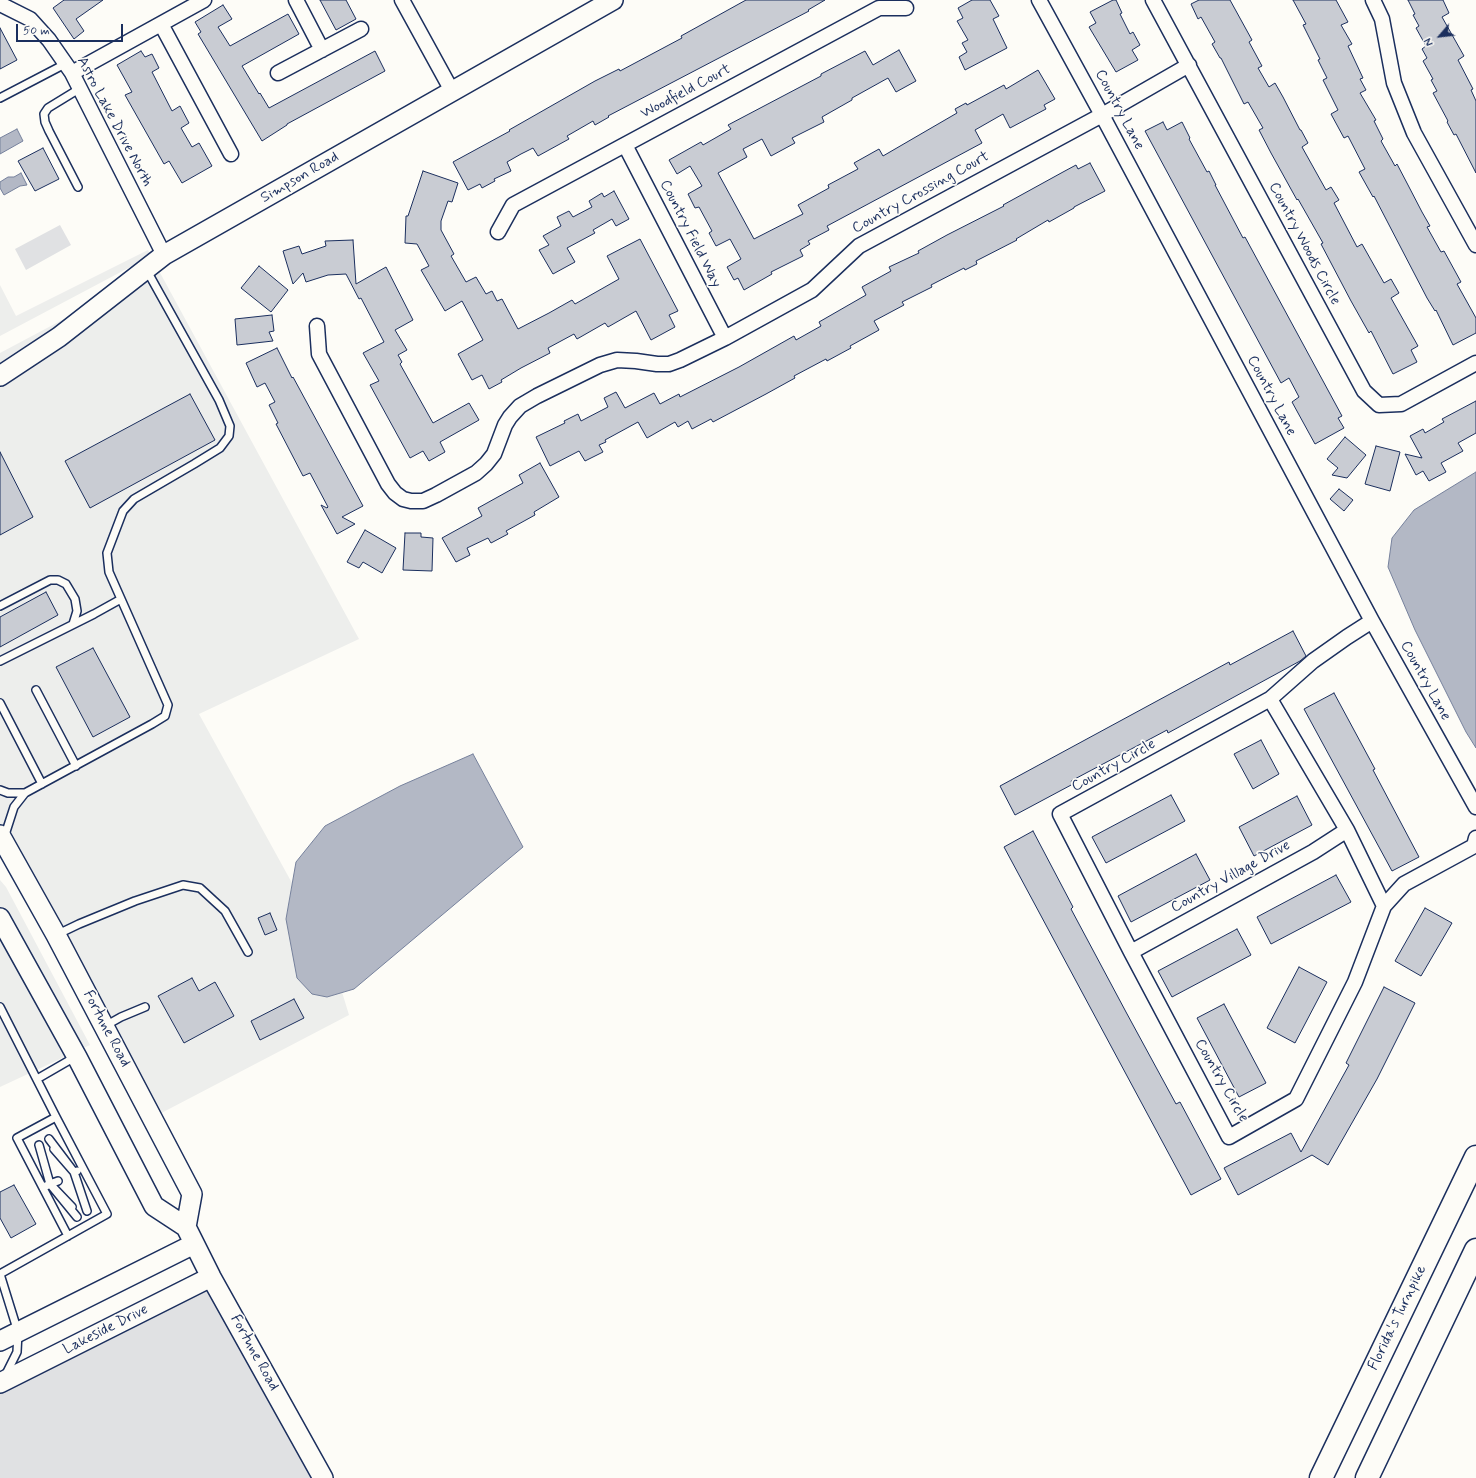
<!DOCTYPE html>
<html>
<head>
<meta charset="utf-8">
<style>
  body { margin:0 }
  #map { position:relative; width:1476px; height:1478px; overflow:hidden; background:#fdfcf7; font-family:Mynerve,sans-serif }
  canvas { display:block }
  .north { position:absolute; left:1420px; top:16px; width:40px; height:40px; -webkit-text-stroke:3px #fdfcf7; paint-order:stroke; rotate:242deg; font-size:11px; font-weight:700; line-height:16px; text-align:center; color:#1b2f5e }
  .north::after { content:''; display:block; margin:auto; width:14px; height:18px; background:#1b2f5e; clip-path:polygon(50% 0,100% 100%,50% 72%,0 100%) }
  .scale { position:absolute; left:16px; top:24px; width:107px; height:18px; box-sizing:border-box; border:2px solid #1b2f5e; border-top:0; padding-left:5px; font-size:12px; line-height:14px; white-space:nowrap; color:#1b2f5e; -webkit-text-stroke:3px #fdfcf7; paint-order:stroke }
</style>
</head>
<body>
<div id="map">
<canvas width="1476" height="1478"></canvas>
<div class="north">N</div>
<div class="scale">50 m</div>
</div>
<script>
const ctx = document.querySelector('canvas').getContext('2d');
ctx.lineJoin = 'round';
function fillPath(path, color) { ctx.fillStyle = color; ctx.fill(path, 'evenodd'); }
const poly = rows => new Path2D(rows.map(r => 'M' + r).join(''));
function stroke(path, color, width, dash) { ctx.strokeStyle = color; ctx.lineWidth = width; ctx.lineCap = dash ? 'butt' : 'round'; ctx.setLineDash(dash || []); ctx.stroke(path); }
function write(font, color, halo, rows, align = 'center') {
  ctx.font = font + ' Mynerve,sans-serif'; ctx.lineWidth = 3.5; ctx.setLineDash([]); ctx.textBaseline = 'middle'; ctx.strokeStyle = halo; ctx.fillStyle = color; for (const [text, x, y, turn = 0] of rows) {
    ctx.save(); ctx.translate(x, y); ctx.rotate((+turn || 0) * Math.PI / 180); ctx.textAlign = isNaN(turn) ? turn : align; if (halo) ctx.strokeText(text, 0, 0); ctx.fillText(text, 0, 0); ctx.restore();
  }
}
const built = poly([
  [148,250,151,256,0,336,0,285,16,316],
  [158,269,359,639,199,714,292,883,286,919,327,997,342,992,349,1015,148,1120,0,841,0,353],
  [0,880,6,887,90,1045,0,1087]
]);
const green = poly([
  [60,225,71,245,26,270,15,249],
  [215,1283,319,1478,0,1478,0,1391]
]);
const water = poly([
  [17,129,23,141,0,154,0,138,17,129],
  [21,173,27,185,20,186,4,195,0,188,0,182,8,177,14,177,21,173],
  [1476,472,1476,748,1466,732,1415,630,1388,567,1392,538,1414,510,1476,472],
  [473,754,523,847,354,989,327,997,312,994,297,978,286,919,296,862,325,826,400,786,473,754]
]);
const building = poly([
  [64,0,103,0,76,19,84,31,74,39,53,8,64,0],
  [320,0,346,0,356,19,336,30,320,0],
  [746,0,825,0,808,10,809,11,608,116,609,117,595,125,593,121,567,136,569,139,538,156,533,148,521,154,507,162,511,171,494,179,495,181,482,188,480,184,468,190,453,162,510,131,509,130,595,81,619,69,620,71,682,38,681,36,746,0],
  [972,0,990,0,999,16,993,19,1007,48,965,70,959,57,967,52,962,43,968,40,957,21,963,18,958,8,972,0],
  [1113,0,1116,0,1122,13,1120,14,1130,34,1133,32,1140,45,1132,50,1138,60,1116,72,1089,27,1096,23,1090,12,1113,0],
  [1199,0,1230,0,1252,40,1249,42,1262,66,1258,68,1269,87,1275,83,1283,97,1300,130,1301,130,1308,143,1302,147,1326,190,1331,187,1339,200,1334,203,1357,247,1362,244,1384,283,1391,279,1399,293,1391,298,1418,346,1411,350,1417,362,1393,374,1371,331,1369,333,1351,301,1321,244,1323,243,1298,199,1297,200,1271,153,1259,130,1263,128,1248,102,1244,104,1221,58,1220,58,1212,44,1215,42,1201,17,1198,19,1191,4,1199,0],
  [1293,0,1336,0,1348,22,1341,25,1352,44,1348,46,1363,78,1360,79,1366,90,1360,93,1376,120,1374,121,1383,139,1381,141,1395,166,1397,164,1408,185,1422,212,1430,226,1427,227,1441,252,1444,251,1461,282,1457,284,1476,318,1476,333,1453,345,1436,310,1435,311,1427,298,1374,196,1373,197,1359,172,1365,169,1348,136,1344,138,1331,114,1338,110,1323,80,1327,78,1318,60,1320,59,1303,25,1306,24,1293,0],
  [1408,0,1443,0,1449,13,1442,17,1464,56,1458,60,1473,89,1471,90,1476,101,1476,173,1456,134,1454,135,1447,122,1448,121,1433,93,1437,91,1431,80,1433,79,1423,61,1427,58,1422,49,1426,46,1416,28,1419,26,1413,15,1415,14,1408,0],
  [223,5,232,19,218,27,230,46,288,14,299,34,242,66,259,94,260,93,269,108,375,51,385,71,287,124,287,125,262,141,198,34,201,32,195,22,223,5],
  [0,28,17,60,0,69,0,28],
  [899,50,916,81,896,92,888,78,852,98,852,100,822,117,824,122,792,138,795,143,771,156,762,139,743,149,747,157,718,173,754,239,803,214,798,205,829,188,828,185,858,169,854,163,879,149,883,156,957,113,955,109,966,103,967,105,1004,85,1006,89,1038,70,1055,99,1044,105,1046,109,1010,128,1003,114,975,130,982,143,827,226,829,230,808,241,810,244,800,250,803,256,771,272,772,274,744,290,738,278,734,280,727,267,741,259,730,239,716,246,709,233,712,231,699,207,695,208,688,194,702,186,690,166,677,174,669,160,701,142,703,145,731,129,728,125,821,76,821,74,865,51,873,65,899,50],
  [141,51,145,57,152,54,159,68,152,72,172,111,180,106,189,123,181,128,192,147,199,143,212,166,182,183,169,161,164,164,125,95,132,92,117,65,141,51],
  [1163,122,1167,130,1182,122,1190,138,1189,139,1207,172,1209,171,1216,185,1215,185,1243,238,1245,237,1342,416,1338,418,1344,428,1315,444,1292,402,1299,397,1289,378,1281,383,1145,131,1163,122],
  [43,148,59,179,35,191,18,161,43,148],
  [1090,163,1105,191,1074,207,1074,208,1049,222,1048,220,1016,239,1017,240,976,261,977,264,965,270,964,268,931,285,932,287,902,302,904,305,874,321,879,330,850,346,851,348,827,361,826,359,794,376,795,378,766,394,713,422,711,419,692,429,688,421,678,427,675,422,647,438,638,422,605,440,606,442,599,445,603,452,585,461,579,451,550,466,536,437,565,423,564,421,578,414,581,421,608,407,604,398,616,392,625,408,654,393,660,404,679,394,680,397,739,367,794,336,796,340,821,326,819,322,866,295,862,287,891,271,889,267,919,253,918,251,947,235,1004,206,1003,205,1063,172,1076,165,1078,169,1090,163],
  [423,171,458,183,452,202,448,201,441,221,441,230,454,254,451,256,466,282,476,277,486,294,492,291,497,301,502,299,518,329,549,313,572,300,575,304,619,279,607,256,640,239,678,311,669,315,675,327,651,340,636,311,608,327,605,323,577,339,574,334,548,348,550,353,521,368,501,380,502,382,489,389,482,375,472,380,458,354,483,340,462,301,445,311,421,270,429,266,417,244,405,243,406,216,408,216,423,171],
  [614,191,629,219,616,226,612,219,593,230,595,233,567,248,575,262,553,274,539,250,549,245,543,236,561,226,557,217,569,211,573,217,592,207,589,201,602,193,604,197,614,191],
  [353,240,356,284,386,267,413,320,395,330,407,350,398,355,402,362,400,364,433,423,469,403,479,420,440,442,445,452,429,461,423,451,410,458,370,385,379,381,363,353,384,342,361,298,359,299,346,274,328,275,306,282,303,273,293,284,283,251,299,246,302,254,326,246,325,241,353,240],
  [259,266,288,290,271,312,241,288,259,266],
  [272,315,274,331,269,332,273,341,237,345,235,319,272,315],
  [277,348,292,378,293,377,363,506,342,517,355,524,337,534,321,505,327,508,328,507,310,473,303,476,276,424,278,423,269,405,275,402,265,383,257,387,246,363,277,348],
  [190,394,215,440,90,508,65,461,190,394],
  [1476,401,1476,433,1458,443,1463,451,1441,463,1446,472,1429,481,1423,471,1416,475,1405,454,1422,458,1410,436,1423,429,1425,433,1444,422,1442,419,1476,401],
  [1345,437,1366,455,1347,478,1332,475,1338,468,1327,459,1345,437],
  [1376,446,1400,452,1390,491,1365,484,1376,446],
  [0,452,33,517,0,535,0,452],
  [540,463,559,497,534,512,535,515,506,531,508,534,491,543,488,538,467,548,470,555,456,562,442,538,482,516,478,508,523,483,519,475,540,463],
  [1339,489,1353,500,1344,511,1330,499,1339,489],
  [365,530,396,548,382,573,363,562,359,568,347,562,365,530],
  [405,533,421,533,421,537,433,538,432,571,403,570,405,533],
  [46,592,58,615,0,647,0,617,46,592],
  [1293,631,1306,656,1300,661,1168,733,1167,730,1071,781,1073,784,1015,815,1000,786,1229,662,1230,665,1293,631],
  [93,648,130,717,93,737,56,667,93,648],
  [1334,693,1375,769,1373,770,1419,857,1392,871,1304,709,1334,693],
  [1261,740,1279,774,1253,789,1234,754,1261,740],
  [1171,795,1185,821,1106,863,1092,837,1171,795],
  [1297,796,1312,825,1254,856,1239,827,1297,796],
  [1033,831,1073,907,1071,909,1126,1012,1176,1104,1180,1102,1221,1179,1191,1195,1004,847,1033,831],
  [1196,854,1210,880,1131,922,1118,896,1196,854],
  [1336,875,1351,902,1271,944,1257,917,1336,875],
  [1425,908,1452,923,1421,976,1395,961,1425,908],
  [270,913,277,930,265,935,258,918,270,913],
  [1237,929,1251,955,1172,997,1158,971,1237,929],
  [1299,967,1327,982,1295,1043,1267,1028,1299,967],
  [192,978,199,991,215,982,234,1016,184,1043,158,996,192,978],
  [1384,987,1415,1003,1377,1079,1328,1165,1312,1155,1238,1195,1224,1168,1291,1133,1301,1152,1349,1065,1346,1063,1384,987],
  [294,999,304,1018,260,1040,251,1021,294,999],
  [1224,1004,1266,1083,1239,1097,1197,1018,1224,1004],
  [14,1185,36,1224,11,1238,0,1218,0,1192,14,1185]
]);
const lane = poly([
  [0,98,65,64],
  [78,187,49,131,45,122,44,114,48,108,79,89],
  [0,606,50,580,58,580,66,584,75,599,77,611,73,624],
  [0,661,94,614,121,599],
  [36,690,76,766],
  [0,703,42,784],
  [0,790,8,793,25,793],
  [4,838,14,807,25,793,152,724,165,716,168,705,109,572,107,553,123,511,134,499,194,464,220,448,229,436,230,426,219,400,146,269],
  [56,935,79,924,135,901,183,885,200,888,225,911,248,952],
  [0,1007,56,1117,107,1214,0,1274],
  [105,1026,121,1017,145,1007],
  [37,1079,75,1057],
  [56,1117,17,1138,68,1236],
  [49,1139,74,1172,54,1149],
  [39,1145,50,1184,46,1186],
  [77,1171,74,1172,87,1211],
  [53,1186,50,1184,58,1181],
  [72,1207,50,1184,77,1217],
  [0,1274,18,1332,17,1352,5,1376]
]);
const street = poly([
  [296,0,322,50],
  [402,0,452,91],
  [1039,0,1102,115,1372,621,1476,807],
  [1153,0,1364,391,1379,405,1401,404,1476,363],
  [1373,0,1382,19,1394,83,1414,133,1476,245],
  [0,4,30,19,49,40,72,73,164,255],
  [161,24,231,154],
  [72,73,204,0],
  [278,73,361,29],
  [625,145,725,338],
  [498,232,513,205,879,8,906,8],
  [317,326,319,354,388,484,395,493,403,499,411,501,423,501,436,495,476,473,486,464,494,454,505,425,510,417,520,406,537,396,600,365,617,360,636,361,657,364,669,364,680,360,725,338,812,290,859,246,1102,115,1189,65],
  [1270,699,1347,830,1384,906,1355,982,1296,1099,1229,1137,1131,952,1060,814,1270,699,1313,661,1347,637,1372,621],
  [1384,906,1404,884,1474,846,1476,838],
  [1131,952,1313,852,1347,830]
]);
const secondary = poly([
  [0,376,59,337,164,255,613,0],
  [0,835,56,935,192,1194,186,1227],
  [0,918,77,1057,154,1206,186,1227,211,1277,323,1478],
  [0,1341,194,1244],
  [0,1383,211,1277]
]);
const highway = poly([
  [1321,1478,1476,1157],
  [1367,1478,1476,1250]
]);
const streetNames = [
  ["Woodfield Court",686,92,-28],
  ["Country Lane",1119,110,62],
  ["Astro Lake Drive North",114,122,62],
  ["Simpson Road",300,178,-30],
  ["Country Crossing Court",921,193,-29],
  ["Country Field Way",690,234,63],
  ["Country Woods Circle",1304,244,62],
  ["Country Lane",1271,396,62],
  ["Country Lane",1425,681,61],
  ["Country Circle",1114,766,-29],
  ["Country Village Drive",1231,877,-29],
  ["Fortune Road",106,1029,62],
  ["Country Circle",1221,1081,60],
  ["Florida's Turnpike",1398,1318,-64],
  ["Lakeside Drive",106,1330,-27],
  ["Fortune Road",254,1353,61]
];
fillPath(built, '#edeeec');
fillPath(green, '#e0e1e3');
fillPath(water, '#b3b8c5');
stroke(water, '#76819c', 1);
fillPath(building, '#c9ccd3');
stroke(building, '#1b2f5e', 1);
stroke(lane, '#1b2f5e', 10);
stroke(street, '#1b2f5e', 17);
stroke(secondary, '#1b2f5e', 22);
stroke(highway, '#1b2f5e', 25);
stroke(lane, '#fdfcf7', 7);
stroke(street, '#fdfcf7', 14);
stroke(secondary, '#fdfcf7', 19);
stroke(highway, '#fdfcf7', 22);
write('15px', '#1b2f5e', '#fdfcf7', streetNames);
</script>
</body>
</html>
